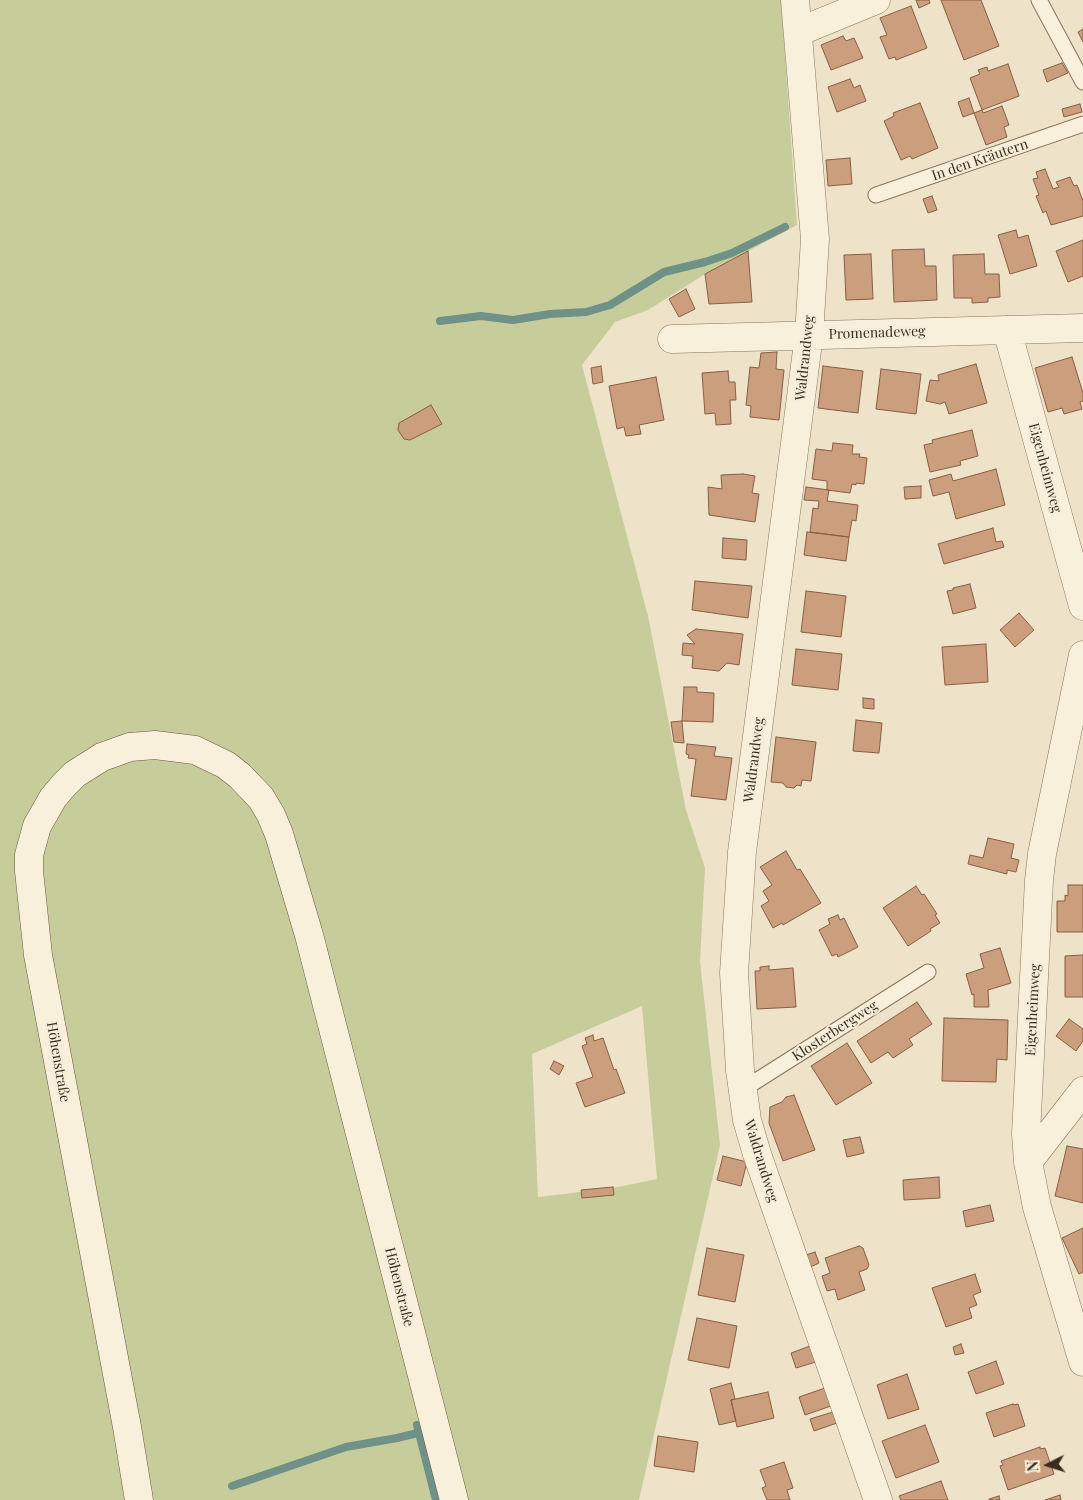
<!DOCTYPE html>
<html>
<head>
<meta charset="utf-8">
<style>
  body { margin:0 }
  #map { position:relative; width:1083px; height:1500px; overflow:hidden; background:#eee2c8; font-family:"Playfair Display",serif }
  canvas { display:block }
  .north { position:absolute; left:1023px; top:1440px; width:50px; height:50px; -webkit-text-stroke:4px #f5edd7; paint-order:stroke; rotate:265deg; font-size:14px; font-weight:700; line-height:20px; text-align:center; color:#3a2d20 }
  .north::after { content:''; display:block; margin:auto; width:18px; height:22px; background:#3a2d20; clip-path:polygon(50% 0,100% 100%,50% 72%,0 100%) }
</style>
</head>
<body>
<div id="map">
<canvas width="1083" height="1500"></canvas>
<div class="north">N</div>
</div>
<script>
const ctx = document.querySelector('canvas').getContext('2d');
ctx.lineJoin = 'round';
function fillPath(path, color) { ctx.fillStyle = color; ctx.fill(path, 'evenodd'); }
const poly = rows => new Path2D(rows.map(r => 'M' + r).join(''));
function stroke(path, color, width, dash) { ctx.strokeStyle = color; ctx.lineWidth = width; ctx.lineCap = dash ? 'butt' : 'round'; ctx.setLineDash(dash || []); ctx.stroke(path); }
function write(font, color, halo, rows, align = 'center') {
  ctx.font = font + ' "Playfair Display",serif'; ctx.lineWidth = 4; ctx.setLineDash([]); ctx.textBaseline = 'middle'; ctx.strokeStyle = halo; ctx.fillStyle = color; for (const [text, x, y, turn = 0] of rows) {
    ctx.save(); ctx.translate(x, y); ctx.rotate((+turn || 0) * Math.PI / 180); ctx.textAlign = isNaN(turn) ? turn : align; if (halo) ctx.strokeText(text, 0, 0); ctx.fillText(text, 0, 0); ctx.restore();
  }
}
const green = poly([
  [0,0,781,0,797,225,705,274,648,310,615,322,582,365,648,616,686,810,705,868,700,961,720,1145,639,1500,0,1500],
  [642,1006,657,1179,613,1188,613,1187,581,1190,581,1192,538,1197,532,1054]
]);
const stream = poly([
  [440,321,481,316,513,320,550,314,586,312,610,305,664,272,705,262,732,253,785,227],
  [417,1425,436,1500],
  [232,1486,346,1447,397,1438,418,1433]
]);
const building = poly([
  [916,0,929,0,930,3,919,8,916,0],
  [941,0,981,0,999,46,964,60,941,0],
  [911,6,927,48,896,60,895,57,889,59,880,37,887,35,880,18,911,6],
  [1083,29,1083,42,1078,32,1083,29],
  [843,36,846,41,854,38,863,58,831,70,821,45,843,36],
  [1062,63,1068,73,1047,82,1043,70,1062,63],
  [1008,64,1019,96,982,110,970,78,980,74,978,70,987,67,988,71,1008,64],
  [850,79,854,88,860,85,866,101,837,112,828,87,850,79],
  [969,98,974,113,963,117,958,102,969,98],
  [920,103,938,148,912,159,910,156,901,160,884,121,894,116,893,113,920,103],
  [1080,104,1082,112,1064,117,1062,109,1080,104],
  [1002,106,1009,125,1004,127,1007,137,986,145,974,113,982,110,983,113,1002,106],
  [850,158,852,184,828,186,826,160,850,158],
  [1045,169,1053,189,1059,187,1056,182,1070,177,1074,186,1077,185,1083,201,1083,216,1051,225,1046,211,1043,213,1036,196,1039,195,1033,179,1038,178,1036,172,1045,169],
  [932,196,937,210,928,213,923,199,932,196],
  [1016,230,1018,238,1028,235,1037,266,1010,274,998,235,1016,230],
  [1083,240,1083,276,1068,282,1056,251,1083,240],
  [924,249,925,266,936,266,937,300,894,302,892,250,924,249],
  [748,251,752,302,709,304,705,274,748,251],
  [871,254,873,299,846,300,844,255,871,254],
  [984,254,985,274,999,274,1000,297,988,298,988,302,972,303,972,298,954,298,953,255,984,254],
  [686,289,695,309,679,317,669,299,686,289],
  [777,352,776,369,784,370,779,420,750,417,751,406,746,405,750,367,759,368,761,353,777,352],
  [1072,357,1083,393,1083,401,1080,402,1082,409,1064,414,1062,408,1048,412,1035,368,1072,357],
  [976,364,987,403,949,414,945,402,940,404,926,401,930,380,939,381,938,375,976,364],
  [601,366,603,382,593,384,591,368,601,366],
  [823,366,863,371,858,413,818,408,823,366],
  [881,369,921,374,916,414,876,409,881,369],
  [728,371,729,382,735,382,736,400,730,400,731,424,716,425,715,413,705,414,702,373,728,371],
  [656,377,664,420,639,425,641,434,626,436,624,427,617,429,609,386,656,377],
  [431,405,442,424,410,440,404,439,398,430,399,423,431,405],
  [972,430,978,456,960,461,961,465,930,472,924,445,933,443,932,440,972,430],
  [833,443,853,445,852,454,860,454,859,457,867,458,864,484,856,483,856,485,852,484,850,493,827,490,827,481,812,479,816,449,832,451,833,443],
  [996,469,1005,505,956,519,949,492,933,496,929,480,951,474,953,481,996,469],
  [743,474,755,476,752,493,759,494,755,522,709,515,708,487,722,489,721,475,743,474],
  [921,486,921,498,905,499,904,487,921,486],
  [806,487,829,490,827,501,858,505,856,521,852,520,849,537,810,532,813,508,818,509,819,501,804,500,806,487],
  [993,528,996,542,1002,541,1004,547,944,564,938,544,993,528],
  [807,532,849,537,846,561,804,555,807,532],
  [723,538,747,540,746,560,722,558,723,538],
  [695,581,752,586,748,618,692,610,695,581],
  [970,584,976,608,953,614,947,591,953,590,953,588,970,584],
  [806,591,846,596,841,637,801,632,806,591],
  [1019,613,1034,630,1015,647,1000,630,1019,613],
  [696,629,743,634,739,665,727,663,719,671,692,668,693,656,682,655,683,643,695,644,687,635,696,629],
  [986,644,988,682,945,685,942,647,986,644],
  [796,649,842,654,838,690,792,685,796,649],
  [684,687,697,687,697,692,714,693,713,722,682,721,684,687],
  [863,698,874,699,874,709,863,708,863,698],
  [856,720,882,723,879,753,853,751,856,720],
  [682,721,684,743,674,742,671,722,682,721],
  [776,737,816,742,811,781,802,780,801,786,797,785,794,788,786,787,783,783,771,782,776,737],
  [687,744,716,747,714,756,732,758,726,800,691,796,696,759,688,758,689,755,686,754,687,744],
  [988,838,1014,844,1011,858,1019,860,1016,872,1007,870,1007,874,968,864,970,855,983,858,988,838],
  [786,851,797,870,800,869,821,903,783,925,782,923,773,928,761,906,769,901,763,891,772,885,760,867,786,851],
  [1068,885,1083,885,1083,932,1057,932,1057,901,1065,901,1065,895,1068,896,1068,885],
  [916,886,922,895,924,894,937,914,935,915,940,923,930,929,931,931,908,946,883,908,916,886],
  [838,915,840,920,844,918,858,947,838,957,837,954,832,956,819,930,830,924,828,919,838,915],
  [1000,948,1011,983,988,990,989,1007,974,1007,974,994,972,995,966,974,984,968,980,954,1000,948],
  [1083,955,1083,997,1065,997,1065,956,1083,955],
  [769,966,769,970,793,968,796,1007,757,1009,755,971,760,971,760,967,769,966],
  [917,1002,932,1024,909,1039,913,1045,893,1058,888,1052,871,1063,857,1041,917,1002],
  [944,1018,1008,1020,1007,1060,997,1059,996,1082,942,1081,944,1018],
  [1069,1019,1083,1029,1083,1041,1076,1051,1056,1036,1069,1019],
  [593,1035,594,1041,603,1038,614,1070,616,1069,625,1093,585,1107,576,1083,593,1077,582,1046,587,1044,585,1038,593,1035],
  [847,1043,872,1083,836,1105,811,1066,847,1043],
  [554,1061,564,1066,559,1075,550,1069,554,1061],
  [794,1095,815,1150,783,1161,769,1123,770,1107,782,1102,786,1097,794,1095],
  [860,1137,864,1153,847,1157,843,1140,860,1137],
  [1067,1146,1083,1149,1083,1203,1055,1196,1067,1146],
  [723,1156,747,1162,741,1186,717,1180,723,1156],
  [939,1177,940,1198,904,1200,903,1180,939,1177],
  [613,1187,614,1195,582,1198,581,1190,613,1187],
  [990,1205,994,1221,966,1227,963,1211,990,1205],
  [1083,1228,1083,1272,1079,1274,1062,1238,1083,1228],
  [859,1246,863,1248,869,1265,867,1269,859,1272,865,1290,838,1300,835,1289,827,1291,822,1276,830,1273,825,1258,859,1246],
  [707,1248,744,1255,735,1302,698,1295,707,1248],
  [815,1252,819,1263,808,1268,803,1256,815,1252],
  [975,1274,981,1292,973,1295,977,1305,969,1308,972,1318,946,1327,932,1288,975,1274],
  [697,1318,737,1326,729,1368,688,1360,697,1318],
  [961,1344,964,1353,955,1355,953,1347,961,1344],
  [810,1346,816,1362,796,1368,791,1353,810,1346],
  [996,1361,1004,1384,976,1394,968,1372,996,1361],
  [907,1374,919,1409,888,1419,877,1385,907,1374],
  [731,1383,735,1399,731,1400,736,1421,719,1425,710,1389,731,1383],
  [825,1388,831,1406,805,1415,799,1397,825,1388],
  [768,1392,774,1418,737,1427,731,1400,768,1392],
  [1013,1404,1013,1405,1018,1404,1025,1426,994,1437,986,1413,1013,1404],
  [833,1412,837,1423,814,1431,810,1419,833,1412],
  [925,1425,939,1462,896,1478,882,1441,925,1425],
  [658,1436,698,1442,694,1472,654,1466,658,1436],
  [1040,1447,1040,1449,1045,1448,1054,1474,1008,1490,1000,1466,1003,1465,1001,1461,1040,1447],
  [784,1462,793,1488,787,1490,790,1500,767,1500,762,1488,766,1486,760,1470,784,1462],
  [941,1481,948,1500,901,1500,899,1496,941,1481],
  [1060,1495,1061,1500,1045,1500,1060,1495],
  [999,1496,1000,1500,989,1500,989,1499,999,1496]
]);
const lane = poly([
  [1039,0,1083,82],
  [876,195,1083,124],
  [742,1090,928,972]
]);
const street = poly([
  [795,0,815,239,809,335,742,852,734,973,740,1070,747,1120,757,1154,878,1500],
  [798,32,876,0],
  [1007,330,1083,606],
  [672,339,1083,328],
  [1083,655,1042,854,1039,880,1026,1134,1028,1162,1037,1207,1083,1362],
  [1028,1162,1083,1091]
]);
const secondary = poly([
  [139,1500,127,1427,38,955,29,871,29,855,37,826,53,798,64,785,75,774,102,757,130,747,155,745,195,750,226,765,240,776,261,798,271,815,279,834,309,935,454,1500]
]);
const streetNames = [
  ["In den Kräutern",980,160,-19],
  ["Promenadeweg",877,333,-2],
  ["Waldrandweg",805,358,-84],
  ["Eigenheimweg",1045,468,75],
  ["Waldrandweg",754,760,-83],
  ["Eigenheimweg",1033,1010,-87],
  ["Klosterbergweg",835,1031,-33],
  ["Höhenstraße",58,1062,80],
  ["Waldrandweg",761,1161,73],
  ["Höhenstraße",399,1287,76]
];
fillPath(green, '#c7cc9b');
stroke(stream, '#6f9188', 8);
fillPath(building, '#cb9e7e');
stroke(building, '#885e43', 1);
stroke(lane, '#8a755d', 17);
stroke(street, '#8a755d', 29);
stroke(secondary, '#6c5640', 29);
stroke(lane, '#f8f0db', 15);
stroke(street, '#f8f0db', 28);
stroke(secondary, '#f8f0db', 28);
write('14px', '#3a2d20', '#f5edd7', streetNames);
</script>
</body>
</html>
